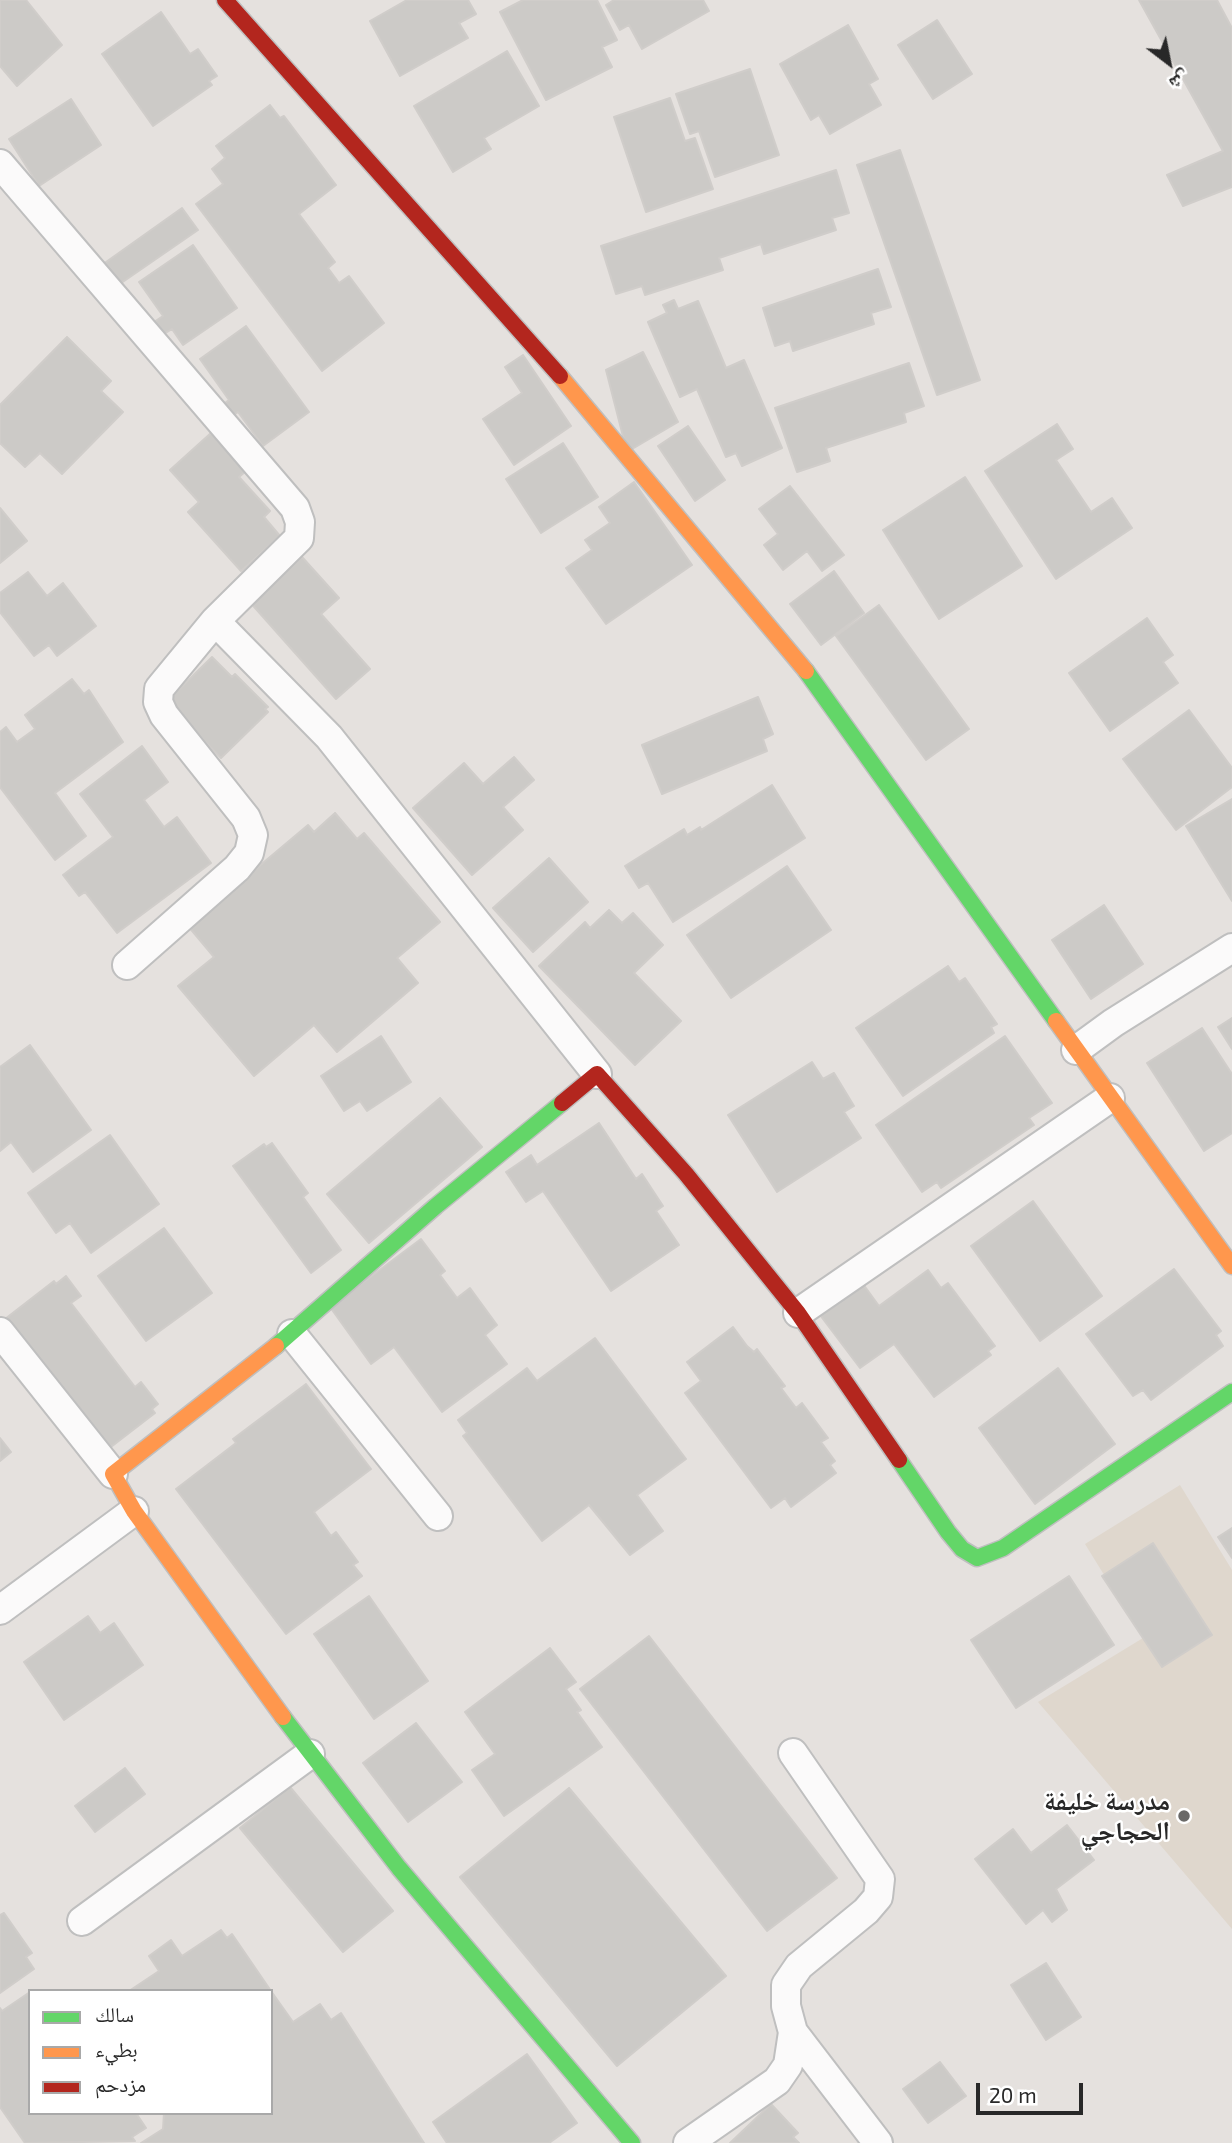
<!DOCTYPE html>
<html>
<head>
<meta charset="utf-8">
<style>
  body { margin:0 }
  #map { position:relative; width:1232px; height:2143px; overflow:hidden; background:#e5e1de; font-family:"Exo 2","Noto Naskh Arabic",sans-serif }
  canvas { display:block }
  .legend { position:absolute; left:28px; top:1989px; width:245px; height:126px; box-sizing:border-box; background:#fff; border:2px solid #a9a9a9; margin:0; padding:9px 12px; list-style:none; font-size:21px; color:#282828 }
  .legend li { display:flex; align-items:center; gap:14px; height:35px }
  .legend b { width:35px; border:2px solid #a9a9a9 }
  .north { position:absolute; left:1134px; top:28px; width:70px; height:70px; -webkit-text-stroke:5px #fff; paint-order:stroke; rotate:148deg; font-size:19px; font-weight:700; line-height:28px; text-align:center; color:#282828 }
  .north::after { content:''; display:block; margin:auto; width:24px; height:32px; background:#282828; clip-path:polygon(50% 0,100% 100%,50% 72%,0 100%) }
  .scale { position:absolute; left:976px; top:2083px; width:107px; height:32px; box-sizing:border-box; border:4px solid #282828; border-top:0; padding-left:9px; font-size:21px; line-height:24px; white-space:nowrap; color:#282828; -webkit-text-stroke:5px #fff; paint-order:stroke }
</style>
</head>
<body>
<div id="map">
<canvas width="1232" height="2143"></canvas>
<ul class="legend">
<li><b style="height:9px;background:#63d668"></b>سالك</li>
<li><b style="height:9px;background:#ff974d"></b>بطيء</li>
<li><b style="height:9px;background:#b3261e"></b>مزدحم</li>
</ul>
<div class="north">ش</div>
<div class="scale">20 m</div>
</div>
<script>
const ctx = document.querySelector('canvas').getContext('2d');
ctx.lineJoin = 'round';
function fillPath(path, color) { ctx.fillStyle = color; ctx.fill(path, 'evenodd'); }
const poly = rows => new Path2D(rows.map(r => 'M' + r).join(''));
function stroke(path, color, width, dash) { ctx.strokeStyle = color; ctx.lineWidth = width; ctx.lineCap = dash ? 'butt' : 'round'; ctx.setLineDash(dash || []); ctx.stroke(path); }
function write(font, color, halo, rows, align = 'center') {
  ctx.font = font + ' "Exo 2","Noto Naskh Arabic",sans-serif'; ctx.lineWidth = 5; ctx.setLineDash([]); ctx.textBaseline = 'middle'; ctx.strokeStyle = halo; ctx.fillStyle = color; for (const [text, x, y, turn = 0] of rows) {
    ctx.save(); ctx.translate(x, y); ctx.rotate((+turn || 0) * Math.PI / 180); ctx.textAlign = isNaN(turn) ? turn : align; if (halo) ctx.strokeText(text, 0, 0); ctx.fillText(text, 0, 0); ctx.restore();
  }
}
const education = poly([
  [1180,1485,1232,1570,1232,1929,1038,1702,1143,1638,1085,1544]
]);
const building = poly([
  [0,0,26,0,62,45,17,86,0,66,0,0],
  [407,0,468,0,476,14,459,23,468,38,400,76,370,21,407,0],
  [523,0,597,0,617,40,602,47,612,67,546,100,500,12,523,0],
  [614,0,703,0,709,11,642,49,629,25,620,30,606,5,614,0],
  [1139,0,1217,0,1232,28,1232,187,1183,206,1167,175,1223,151,1139,0],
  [161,12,190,54,198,49,217,76,209,81,212,85,153,126,102,54,161,12],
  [937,20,972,74,933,99,898,45,937,20],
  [848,25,878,79,869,84,881,105,830,134,819,115,811,120,780,64,848,25],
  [507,51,539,106,484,138,491,149,453,172,414,106,507,51],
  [750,69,779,155,715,177,699,131,690,134,676,94,750,69],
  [670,98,685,141,695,138,713,189,646,212,614,117,670,98],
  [71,99,101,145,39,186,9,139,71,99],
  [270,105,280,118,284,116,336,185,299,214,335,262,328,268,339,283,349,276,384,323,322,371,196,204,223,184,212,169,225,158,216,146,270,105],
  [900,150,980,380,937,395,857,165,900,150],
  [836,170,849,213,832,218,836,230,764,254,761,244,719,258,723,270,645,295,642,286,616,294,601,246,836,170],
  [182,208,198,230,114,288,99,267,182,208],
  [193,245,237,308,183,345,172,329,156,339,148,326,163,316,139,282,193,245],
  [878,269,891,307,871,313,874,324,793,351,790,341,775,346,763,308,878,269],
  [674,300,678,309,698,301,726,368,744,360,782,448,742,466,736,453,726,457,697,389,680,397,648,322,667,313,663,305,674,300],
  [246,326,309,412,263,446,238,412,225,421,217,409,229,400,200,359,246,326],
  [67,337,111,381,101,391,123,412,62,474,40,453,25,467,0,443,0,405,67,337],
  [643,352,678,422,627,452,606,370,643,352],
  [523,355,571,426,514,465,483,419,522,393,505,367,523,355],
  [909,363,924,406,904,413,906,422,826,448,830,461,797,472,775,408,909,363],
  [1057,424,1073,449,1056,460,1091,512,1112,498,1132,528,1056,579,985,471,1057,424],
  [688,426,725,480,695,501,658,446,688,426],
  [211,433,246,471,239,477,270,511,264,517,280,536,241,571,188,512,199,502,170,470,211,433],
  [563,443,598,497,541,533,506,479,563,443],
  [965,477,1022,566,939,619,883,530,965,477],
  [634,482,692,565,606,624,566,568,592,550,585,540,610,523,599,507,634,482],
  [790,486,844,555,822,571,807,551,783,570,764,545,778,534,759,509,790,486],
  [0,508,27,541,0,563,0,508],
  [302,557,339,598,321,614,370,669,336,699,248,600,282,570,285,573,302,557],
  [834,571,864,613,821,645,790,604,834,571],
  [28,572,47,596,63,583,96,626,57,656,49,645,34,656,0,612,0,593,28,572],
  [879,605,969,729,926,760,836,636,879,605],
  [1147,618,1173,655,1163,662,1178,683,1110,731,1069,673,1147,618],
  [212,657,232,677,235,674,268,707,265,709,268,712,221,758,166,702,212,657],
  [72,679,84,694,89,690,123,742,55,793,86,836,55,860,0,787,0,732,6,727,17,742,35,729,25,715,72,679],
  [758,697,773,734,763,739,767,751,662,794,642,745,758,697],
  [1189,710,1232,768,1232,787,1176,830,1123,759,1189,710],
  [142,746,168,782,144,800,164,827,177,817,211,863,117,933,85,892,79,896,63,875,113,837,80,794,142,746],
  [514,757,534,780,503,807,523,830,472,875,413,808,464,763,483,784,514,757],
  [772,785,805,838,673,922,648,883,639,888,625,866,684,829,687,835,700,827,701,830,772,785],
  [1232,799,1232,901,1186,826,1232,799],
  [335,813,357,839,364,833,440,922,397,958,418,983,337,1052,314,1025,254,1076,178,986,214,957,188,926,308,825,314,832,335,813],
  [549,858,588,902,533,952,493,908,549,858],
  [787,866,831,930,731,998,687,935,787,866],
  [1104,905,1143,964,1091,999,1052,940,1104,905],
  [609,910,622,923,633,913,663,945,634,973,681,1021,635,1065,539,966,585,922,590,928,609,910],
  [948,966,959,982,965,978,997,1024,991,1027,994,1033,903,1096,856,1028,948,966],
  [1232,1018,1232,1049,1218,1027,1232,1018],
  [1202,1028,1232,1074,1232,1133,1204,1151,1147,1063,1202,1028],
  [381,1036,411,1082,367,1111,360,1101,344,1111,321,1076,381,1036],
  [1005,1036,1052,1103,1029,1118,1034,1125,941,1188,937,1182,922,1192,876,1125,1005,1036],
  [30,1045,91,1130,33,1172,11,1142,0,1151,0,1067,30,1045],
  [812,1062,823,1079,834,1073,854,1106,844,1112,861,1138,777,1192,728,1115,812,1062],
  [440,1098,482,1147,369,1243,327,1194,440,1098],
  [599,1123,636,1179,642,1174,663,1206,656,1211,679,1245,611,1291,543,1191,526,1202,506,1172,531,1155,537,1165,599,1123],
  [110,1135,159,1204,91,1253,70,1223,56,1233,28,1193,110,1135],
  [272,1143,308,1193,303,1197,341,1250,311,1273,233,1166,264,1144,266,1147,272,1143],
  [1033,1201,1102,1296,1040,1341,971,1246,1033,1201],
  [164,1228,212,1293,146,1341,98,1276,164,1228],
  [421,1239,445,1271,440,1275,457,1298,470,1288,497,1325,485,1335,507,1364,442,1412,394,1347,371,1364,330,1307,421,1239],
  [1174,1269,1221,1331,1216,1335,1223,1346,1151,1400,1143,1390,1133,1396,1086,1334,1174,1269],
  [928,1270,941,1288,948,1283,995,1346,988,1351,991,1355,934,1397,894,1344,860,1368,820,1315,863,1284,879,1306,928,1270],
  [66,1276,81,1296,71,1303,135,1387,141,1382,158,1404,152,1409,155,1413,107,1450,5,1319,54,1281,56,1284,66,1276],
  [733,1327,747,1346,754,1352,757,1349,785,1386,781,1388,796,1408,802,1403,828,1438,821,1442,835,1461,830,1465,836,1473,791,1507,785,1498,771,1508,685,1393,701,1381,687,1362,733,1327],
  [595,1338,686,1459,637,1495,663,1531,630,1555,589,1505,542,1541,463,1436,467,1433,458,1420,527,1368,537,1381,595,1338],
  [1058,1368,1115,1444,1035,1504,979,1428,1058,1368],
  [306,1384,371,1469,314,1512,331,1536,336,1532,358,1562,353,1565,362,1576,286,1634,176,1489,236,1443,233,1439,306,1384],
  [0,1438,11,1452,0,1461,0,1438],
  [1232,1528,1232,1558,1218,1537,1232,1528],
  [1153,1543,1212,1635,1162,1667,1102,1576,1153,1543],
  [1069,1576,1114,1645,1016,1708,971,1640,1069,1576],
  [369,1596,428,1681,374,1719,314,1634,369,1596],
  [88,1616,100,1633,114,1623,143,1665,64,1720,24,1662,88,1616],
  [649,1636,837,1878,767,1931,580,1689,649,1636],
  [550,1648,576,1682,566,1689,581,1710,577,1712,602,1747,504,1816,472,1770,495,1754,465,1712,550,1648],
  [416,1723,462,1782,408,1822,363,1763,416,1723],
  [125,1768,145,1794,95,1832,75,1806,125,1768],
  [290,1787,393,1911,343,1952,240,1828,290,1787],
  [569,1788,726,1976,617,2066,460,1877,569,1788],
  [1067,1825,1094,1860,1056,1889,1067,1910,1052,1922,1043,1910,1026,1924,975,1859,1013,1829,1031,1853,1067,1825],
  [4,1913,32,1953,26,1957,34,1969,0,1993,0,1915,4,1913],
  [221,1930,227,1938,232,1934,271,1991,129,1991,159,1971,149,1956,171,1940,182,1956,221,1930],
  [1046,1963,1081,2017,1046,2040,1011,1985,1046,1963],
  [271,1991,293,2022,320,2004,331,2020,341,2013,424,2143,141,2143,163,2129,164,2113,271,2113,271,1991],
  [30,1992,30,2113,136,2113,146,2128,132,2137,135,2141,25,2143,0,2107,0,2008,2,2011,30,1992],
  [527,2054,577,2123,549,2143,447,2143,433,2122,527,2054],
  [940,2062,966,2096,928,2123,903,2089,940,2062],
  [771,2104,798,2133,793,2137,799,2143,730,2143,771,2104]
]);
const street = poly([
  [0,164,295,508,300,522,299,538,215,621],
  [127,965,237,868,249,853,253,835,246,818,164,715,158,702,159,689,215,621,329,737,597,1074],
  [1076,1050,1113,1023,1232,948],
  [798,1313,1110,1098],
  [0,1332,113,1474],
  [292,1334,438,1516],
  [0,1610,134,1511],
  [82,1921,310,1754],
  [793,2032,878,2143],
  [688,2143,777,2081,788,2065,793,2032,786,2006,786,1985,799,1966,866,1911,878,1897,880,1879,793,1753]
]);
const fast = poly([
  [806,671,1056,1021],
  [276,1346,436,1206,562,1103],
  [899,1460,948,1532,962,1549,977,1558,1003,1548,1232,1392],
  [283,1717,399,1868,632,2143]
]);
const slow = poly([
  [560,376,806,671],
  [1056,1021,1232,1266],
  [276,1346,113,1474,134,1511,283,1717]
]);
const jam = poly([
  [225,0,560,376],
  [562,1103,597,1074,686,1174,798,1313,899,1460]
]);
const markers = [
  [1184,1816,7,"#6a6968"]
];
const poiNames = [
  ["مدرسة خليفة",1170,1801],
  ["الحجاجي",1170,1831]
];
fillPath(education, '#dfd7cd');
fillPath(building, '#cccac7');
stroke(building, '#d0cdca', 2);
stroke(street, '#bfbfbf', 32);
stroke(fast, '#bfbfbf', 19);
stroke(slow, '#bfbfbf', 19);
stroke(jam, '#bfbfbf', 19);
stroke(street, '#fbfafa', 28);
stroke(fast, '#63d668', 16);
stroke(slow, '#ff974d', 16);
stroke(jam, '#b3261e', 16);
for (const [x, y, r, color] of markers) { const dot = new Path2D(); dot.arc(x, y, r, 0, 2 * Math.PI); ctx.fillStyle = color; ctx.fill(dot); stroke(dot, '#fff', 2.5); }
write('bold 26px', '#282828', '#fff', poiNames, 'right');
</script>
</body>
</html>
